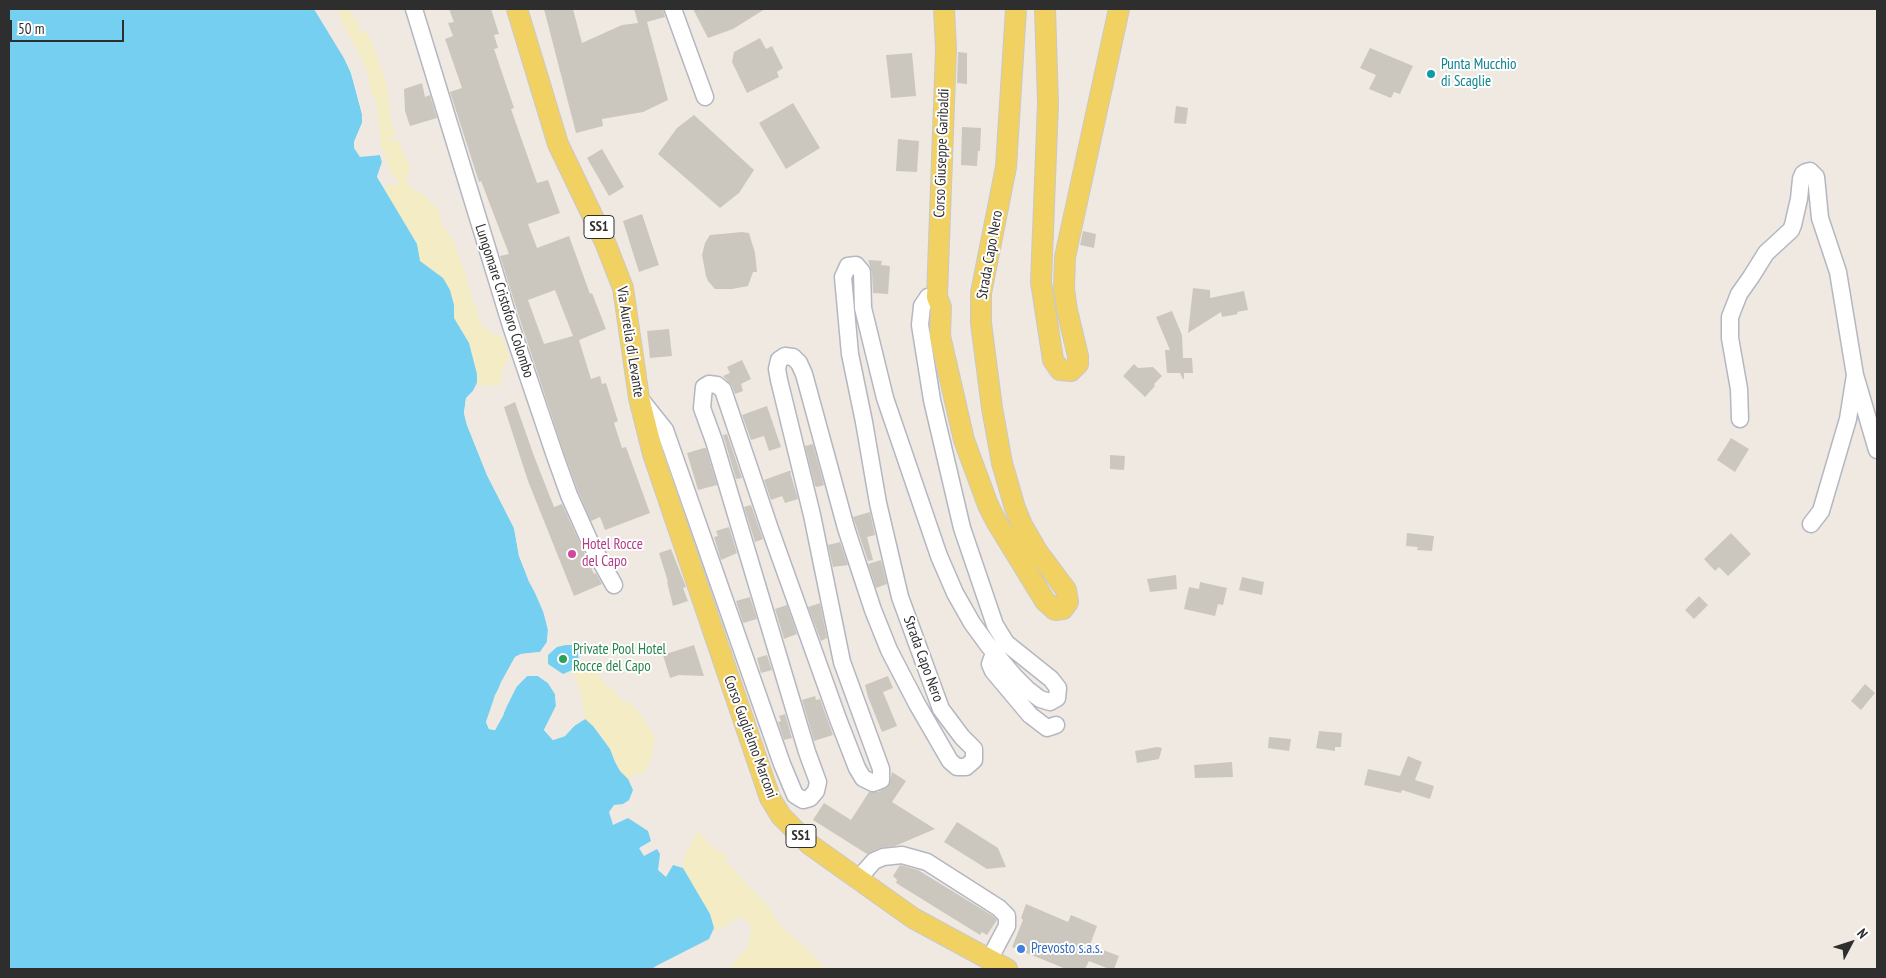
<!DOCTYPE html>
<html>
<head>
<meta charset="utf-8">
<style>
  body { margin:0 }
  #map { position:relative; width:1886px; height:978px; overflow:hidden; background:#efe9e1; font-family:"PT Sans Narrow",sans-serif }
  canvas { display:block }
  .frame { position:absolute; inset:0; border:10px solid #2e2e2e; pointer-events:none }
  .north { position:absolute; left:1826px; top:918px; width:50px; height:50px; -webkit-text-stroke:4px #fff; paint-order:stroke; rotate:50deg; font-size:14px; font-weight:700; line-height:20px; text-align:center; color:#2e2e2e }
  .north::after { content:''; display:block; margin:auto; width:18px; height:22px; background:#2e2e2e; clip-path:polygon(50% 0,100% 100%,50% 72%,0 100%) }
  .scale { position:absolute; left:10px; top:20px; width:114px; height:22px; box-sizing:border-box; border:2px solid #2e2e2e; border-top:0; padding-left:6px; font-size:15px; line-height:18px; white-space:nowrap; color:#2e2e2e; -webkit-text-stroke:4px #fff; paint-order:stroke }
</style>
</head>
<body>
<div id="map">
<canvas width="1886" height="978"></canvas>
<div class="frame"></div>
<div class="north">N</div>
<div class="scale">50 m</div>
</div>
<script>
const ctx = document.querySelector('canvas').getContext('2d');
ctx.lineJoin = 'round';
function fillPath(path, color) { ctx.fillStyle = color; ctx.fill(path, 'evenodd'); }
const poly = rows => new Path2D(rows.map(r => 'M' + r).join(''));
function stroke(path, color, width, dash) { ctx.strokeStyle = color; ctx.lineWidth = width; ctx.lineCap = dash ? 'butt' : 'round'; ctx.setLineDash(dash || []); ctx.stroke(path); }
function write(font, color, halo, rows, align = 'center') {
  ctx.font = font + ' "PT Sans Narrow",sans-serif'; ctx.lineWidth = 4; ctx.setLineDash([]); ctx.textBaseline = 'middle'; ctx.strokeStyle = halo; ctx.fillStyle = color; for (const [text, x, y, turn = 0] of rows) {
    ctx.save(); ctx.translate(x, y); ctx.rotate((+turn || 0) * Math.PI / 180); ctx.textAlign = isNaN(turn) ? turn : align; if (halo) ctx.strokeText(text, 0, 0); ctx.fillText(text, 0, 0); ctx.restore();
  }
}
const sand = poly([
  [337,9,350,9,353,19,357,19,361,33,367,31,386,80,390,108,390,119,397,135,392,134,391,139,398,141,410,166,407,176,407,183,415,191,422,193,439,211,443,226,454,241,468,282,472,299,478,312,479,320,482,325,490,332,503,338,510,357,502,371,501,385,484,386,477,383,477,374,469,343,454,318,454,305,429,269,420,261,417,244,391,203,384,187,399,183,390,172,381,144,376,101,369,88,369,78,362,60,343,24],
  [593,665,605,684,613,689,623,702,630,703,640,713,655,737,651,761,642,774,635,773,628,779,620,771,610,749,600,734,593,726,585,719,582,697,574,673],
  [698,830,709,844,718,851,725,853,727,863,767,905,781,926,807,949,826,969,731,969,733,963,747,949,751,935,750,923,740,917,718,930,714,928,710,914,683,868,684,857]
]);
const water = poly([
  [9,9,315,10,344,58,351,73,362,114,362,123,354,142,360,156,380,155,382,162,377,177,417,244,420,261,443,278,450,290,454,305,454,318,469,343,477,374,477,383,473,391,466,398,464,413,467,425,487,475,514,528,519,556,545,616,548,630,547,642,540,652,521,654,515,657,495,695,486,722,489,729,495,730,503,716,509,699,517,686,527,676,538,676,548,683,555,694,556,706,544,730,553,740,565,736,574,726,585,719,593,726,610,749,615,762,620,771,628,779,633,790,629,800,623,804,614,805,609,812,613,825,628,818,648,831,651,841,639,848,644,856,657,849,660,854,658,870,666,877,673,865,683,868,710,914,714,928,709,939,656,966,652,969,9,969],
  [566,645,580,645,577,668,563,674,548,664,548,655,557,647]
]);
const pier = poly([
  [314,9,317,9,346,57,353,72,365,114,364,123,356,142,357,147,361,154,371,152,382,153,384,162,380,177,386,186,384,187,377,177,382,162,380,155,360,157,354,148,354,142,362,123,362,114,351,73,344,58],
  [477,383,479,384,476,392,468,400,466,413,469,424,489,474,516,527,522,555,531,581,543,602,551,630,549,643,541,654,522,656,516,659,498,696,489,722,491,726,494,727,501,716,506,698,515,684,526,674,538,673,550,681,558,693,559,706,547,730,554,737,564,734,573,724,584,717,585,719,574,726,565,736,553,740,544,730,556,706,555,694,548,683,538,676,527,676,517,686,495,730,489,729,486,722,501,682,515,657,521,654,540,652,547,642,548,630,541,603,529,582,519,556,514,528,487,475,467,425,464,413,466,398,473,391]
]);
const building = poly([
  [449,9,491,9,499,34,494,35,498,48,494,49,514,108,511,109,537,183,548,180,560,213,528,224,537,248,569,236,590,294,592,293,606,329,579,340,591,379,600,376,602,384,606,383,618,421,614,423,622,448,626,447,650,513,605,530,600,517,591,521,578,491,564,453,521,323,500,256,509,254,481,181,479,182,450,92,462,88,445,39,453,36,448,23,454,22],
  [555,290,573,336,544,344,528,300],
  [544,9,573,9,582,43,622,25,638,23,634,9,663,9,665,17,647,22,668,100,643,112,602,119,603,126,576,133],
  [693,9,765,9,733,29,708,38],
  [760,38,766,49,772,46,783,68,777,72,779,77,747,93,732,62,734,52],
  [1370,48,1413,66,1400,94,1394,92,1391,98,1369,89,1376,75,1360,68],
  [958,52,967,53,967,84,957,83],
  [912,53,916,96,891,98,886,55],
  [422,83,425,97,430,95,437,118,410,126,405,111,404,89],
  [793,103,820,148,786,169,759,123],
  [1176,106,1188,108,1186,124,1174,123],
  [694,115,754,170,739,193,720,208,658,154,677,128],
  [962,127,981,128,980,151,978,151,977,166,961,165],
  [898,139,919,141,917,172,896,171],
  [602,149,624,187,609,196,587,158],
  [642,214,659,265,639,272,623,221],
  [1083,231,1096,234,1094,248,1080,245],
  [742,232,749,233,755,253,757,272,753,272,748,286,732,289,715,289,708,281,706,276,702,255,705,243,710,235],
  [868,260,882,261,881,265,890,266,888,294,873,293,872,272],
  [1193,288,1210,290,1210,298,1244,291,1248,310,1237,312,1238,314,1222,317,1221,312,1188,333],
  [1172,311,1182,335,1183,358,1192,358,1193,373,1184,373,1184,379,1183,379,1180,373,1167,373,1165,350,1170,350,1156,317],
  [669,329,672,356,650,358,647,331],
  [742,360,751,379,741,384,743,391,735,394,732,386,723,376,730,373,727,367],
  [1134,364,1138,368,1153,367,1162,376,1154,384,1155,386,1145,397,1123,376],
  [515,402,534,456,554,507,562,504,594,574,596,573,602,584,574,596,528,481,504,407],
  [767,406,781,447,769,451,764,436,751,440,742,415],
  [727,434,742,478,736,479,723,435],
  [1731,438,1749,449,1735,472,1717,460],
  [813,444,824,485,817,487,815,486,805,446],
  [704,448,706,448,717,485,698,490,687,453],
  [1110,455,1125,456,1124,470,1110,469],
  [789,471,791,471,791,473,790,472,798,499,785,503,782,496,771,500,764,480],
  [751,505,763,539,755,542,744,507],
  [870,512,875,535,867,537,873,560,868,561,853,517],
  [729,527,737,553,721,560,714,537,718,536,716,531],
  [1407,533,1434,536,1432,551,1417,550,1418,547,1406,546],
  [1731,533,1751,554,1728,576,1719,567,1715,571,1704,559],
  [840,542,848,565,833,567,828,545],
  [671,549,686,587,683,588,688,601,673,606,667,582,668,582,659,553],
  [881,560,887,584,876,588,868,564],
  [1176,575,1177,589,1150,592,1147,579],
  [1242,577,1264,582,1262,595,1239,590],
  [1200,582,1227,588,1223,605,1218,604,1215,616,1184,609,1189,587,1199,589],
  [1699,596,1708,605,1694,619,1685,610],
  [750,597,757,619,743,623,736,601],
  [820,603,827,638,821,641,808,607],
  [787,605,797,634,784,639,775,609],
  [694,645,704,676,679,675,670,678,663,655],
  [767,655,772,670,761,673,757,658],
  [888,676,893,688,883,692,897,726,882,732,868,697,865,685],
  [1865,684,1875,693,1861,710,1851,701],
  [815,696,816,700,820,699,833,735,814,741,802,700],
  [785,714,792,738,784,740,778,722,781,721,779,716],
  [1319,731,1342,733,1341,747,1335,747,1335,751,1316,748],
  [1269,737,1291,739,1289,751,1268,748],
  [1157,747,1162,748,1159,759,1137,763,1135,751],
  [1408,756,1422,762,1415,780,1434,786,1430,799,1402,790,1401,793,1364,785,1368,769,1400,776],
  [1232,762,1233,777,1195,778,1194,765],
  [892,772,906,781,892,802,935,829,895,846,879,848,867,854,813,820,824,803,851,820,869,792,878,792,889,786],
  [957,822,998,848,1006,867,987,869,944,842],
  [900,865,918,870,993,916,997,920,987,935,982,932,980,935,896,883,897,880,893,876],
  [1026,904,1068,922,1071,915,1097,926,1090,945,1119,956,1114,969,1109,969,1089,961,1085,969,1066,969,1012,947,1023,920,1021,918]
]);
const minor = poly([
  [414,9,511,326,555,456,569,495,590,542,614,585],
  [673,9,705,97],
  [641,400,665,430,782,764,795,795,803,800,810,798,816,791,818,782,807,752,714,441,702,408,704,387,709,384,717,385,723,390,770,529,838,719,857,768,863,778,873,783,881,780,881,769,842,662,812,515,779,380,777,369,779,360,785,356,793,357,799,363,804,374,846,528,873,610,889,650,917,704,950,761,957,767,966,767,974,760,974,749,962,737,941,709,900,597,878,503,864,422,850,354,843,277,848,266,856,265,862,272,863,308,885,398,939,556,955,593,972,623,988,645,1014,676,1027,689,1040,699,1050,702,1057,698,1058,688,1051,679,1006,643,995,625,962,528,932,400,920,325,922,306,928,297,937,297],
  [1740,419,1739,389,1730,338,1730,317,1739,294,1751,277,1766,253,1791,230,1793,225,1799,199,1801,179,1803,174,1806,172,1810,171,1816,177,1820,218,1838,272,1855,375],
  [1811,524,1821,511,1848,419,1855,375,1877,450],
  [994,653,990,664,993,671,1030,715,1047,728,1056,725],
  [858,879,874,861,883,857,902,855,927,862,999,908,1007,916,1007,926,989,960]
]);
const major = poly([
  [517,9,558,144,605,242,623,288,639,398,653,454,770,798,781,816,809,844,913,918,1007,969],
  [944,9,946,49,937,297,941,307,940,336,964,440,988,505,996,521,1045,601,1055,610,1063,609,1068,602,1066,590,1037,551,1022,525,1015,508,1002,463,992,408,981,323,981,293,1006,167,1016,9],
  [1045,9,1048,103,1041,282,1053,360,1060,370,1071,371,1078,364,1078,356,1067,310,1064,289,1065,257,1119,9]
]);
const markers = [
  [1431,74,5,"#0f9aa8"],
  [572,554,5,"#d1479c"],
  [563,659,5,"#2e9e5b"],
  [1021,949,5,"#3f7fe0"]
];
const shields = [
  [599,227,30],
  [801,836,30]
];
const shieldNames = [
  ["SS1",599,227],
  ["SS1",801,836]
];
const cultureNames = [
  ["Punta Mucchio",1441,65],
  ["di Scaglie",1441,82]
];
const streetNames = [
  ["Corso Giuseppe Garibaldi",942,153,-88],
  ["Strada Capo Nero",990,255,-80],
  ["Lungomare Cristoforo Colombo",504,301,72],
  ["Via Aurelia di Levante",630,342,81],
  ["Strada Capo Nero",923,659,70],
  ["Corso Guglielmo Marconi",750,737,70]
];
const hotelNames = [
  ["Hotel Rocce",582,545],
  ["del Capo",582,562]
];
const leisureNames = [
  ["Private Pool Hotel",573,650],
  ["Rocce del Capo",573,667]
];
const shopNames = [
  ["Prevosto s.a.s.",1031,949]
];
fillPath(sand, '#f3ecc5');
fillPath(water, '#75cff0');
fillPath(pier, '#efe9e1');
fillPath(building, '#cbc7bf');
stroke(minor, '#b4b7c1', 19);
stroke(major, '#c9c9c9', 22);
stroke(minor, '#fff', 16);
stroke(major, '#f2d163', 20);
for (const [x, y, r, color] of markers) { const dot = new Path2D(); dot.arc(x, y, r, 0, 2 * Math.PI); ctx.fillStyle = color; ctx.fill(dot); stroke(dot, '#fff', 2); }
for (const [x, y, w] of shields) { const box = new Path2D(); box.roundRect(x - w / 2, y - 11.5, w, 23, 4); ctx.fillStyle = '#fff'; ctx.fill(box); stroke(box, '#2e2e2e', 1); }
write('bold 14px', '#2e2e2e', null, shieldNames);
write('15px', '#0d838f', '#fff', cultureNames, 'left');
write('15px', '#2e2e2e', '#fff', streetNames);
write('15px', '#b23c85', '#fff', hotelNames, 'left');
write('15px', '#27864d', '#fff', leisureNames, 'left');
write('15px', '#366cbe', '#fff', shopNames, 'left');
</script>
</body>
</html>
